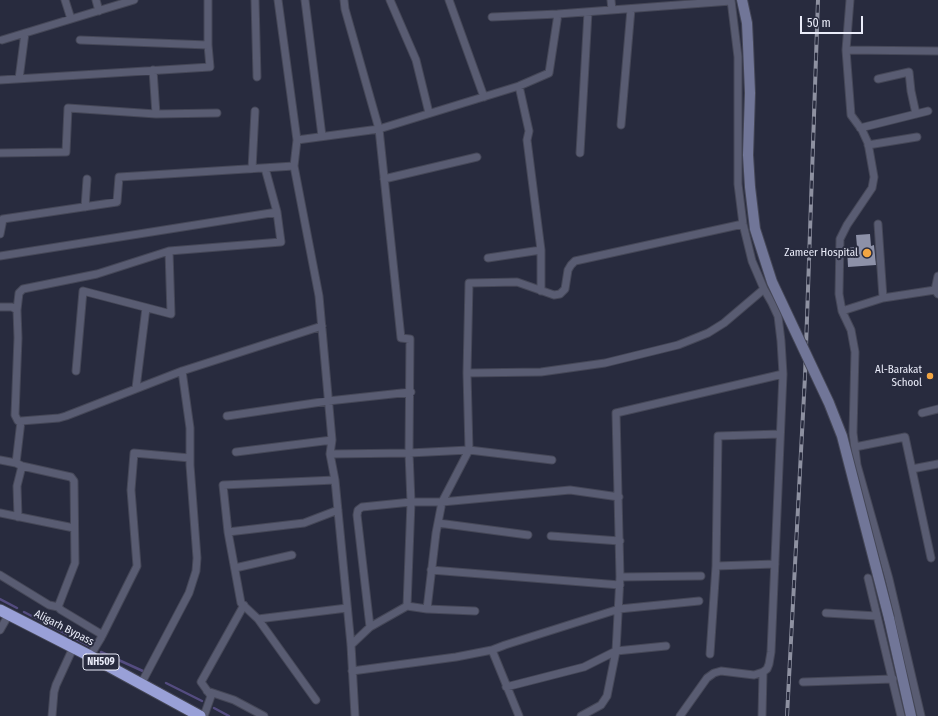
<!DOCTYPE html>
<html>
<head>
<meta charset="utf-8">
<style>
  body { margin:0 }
  #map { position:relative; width:938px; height:716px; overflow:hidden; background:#282b3e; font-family:"Fira Sans Condensed",sans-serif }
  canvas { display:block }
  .scale { position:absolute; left:800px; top:16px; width:63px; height:18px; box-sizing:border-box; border:2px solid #eaecf9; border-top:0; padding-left:5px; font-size:12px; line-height:14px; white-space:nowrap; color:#eaecf9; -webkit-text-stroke:3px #282b3e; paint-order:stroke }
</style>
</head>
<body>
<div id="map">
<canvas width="938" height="716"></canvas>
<div class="scale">50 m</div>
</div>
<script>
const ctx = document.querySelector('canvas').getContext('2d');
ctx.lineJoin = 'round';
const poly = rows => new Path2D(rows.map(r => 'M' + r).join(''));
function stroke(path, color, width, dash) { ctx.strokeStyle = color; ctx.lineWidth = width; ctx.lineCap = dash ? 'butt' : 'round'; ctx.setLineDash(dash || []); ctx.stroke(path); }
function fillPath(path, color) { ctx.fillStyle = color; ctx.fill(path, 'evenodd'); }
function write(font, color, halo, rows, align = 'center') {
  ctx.font = font + ' "Fira Sans Condensed",sans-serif'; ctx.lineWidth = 4; ctx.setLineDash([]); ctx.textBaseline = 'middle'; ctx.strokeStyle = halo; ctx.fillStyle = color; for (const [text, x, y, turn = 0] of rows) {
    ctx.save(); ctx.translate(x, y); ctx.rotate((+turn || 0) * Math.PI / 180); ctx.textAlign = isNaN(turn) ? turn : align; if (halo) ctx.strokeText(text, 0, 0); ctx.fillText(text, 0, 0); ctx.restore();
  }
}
const stream = poly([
  [0,599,17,608],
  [24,612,91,647],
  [101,652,145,672],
  [166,683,202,701],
  [214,708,229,716]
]);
const building = poly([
  [870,234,871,246,874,245,876,265,848,267,847,248,857,247,856,235]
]);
const minor = poly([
  [65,0,71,19],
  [96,0,99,11],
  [255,0,257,77],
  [278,0,297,140,294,166,319,296,332,440,330,454,335,480,351,645,355,716],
  [305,0,322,136],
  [344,0,345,9,379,129,519,86,549,73,558,14,731,1],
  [390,0,416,60,429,113],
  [449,0,484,97],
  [611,0,612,10],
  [850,0,846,50,851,115,862,130,868,143,874,177,872,188,847,225,840,239,839,294,842,311,851,330,855,352,853,433,857,465,889,579,921,716],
  [492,17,558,14],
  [2,40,134,0],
  [80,40,208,45],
  [846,50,938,51],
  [19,79,25,33],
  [878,79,909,72,911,91,916,114],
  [0,80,210,67,208,45,208,0],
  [519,86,529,131,527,140,541,250,541,291],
  [156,114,217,113],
  [621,125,631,9],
  [860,128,928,111],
  [297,140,379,129,401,338,410,339,409,453,411,502,407,606],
  [868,145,917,137],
  [0,153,66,152,68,108,156,114,153,70],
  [580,153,588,12],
  [252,169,255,111],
  [384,179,477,157],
  [85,207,87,179],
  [878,224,883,298],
  [0,234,3,219,117,202,119,177,294,166],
  [0,256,277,212],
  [488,258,541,250],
  [935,290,938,276],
  [0,307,12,307,17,310,18,338,15,415,18,421,21,421,59,418,66,416,182,371,322,326],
  [17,310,19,293,23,289,97,274,169,251,281,242,277,212,265,168],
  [842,311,883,298,935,290,938,294],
  [76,371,83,291,171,314,169,251],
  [467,373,541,372,605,363,678,345,708,333,724,323,764,289],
  [136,388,146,308],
  [922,413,938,409],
  [227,416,328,401,411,392],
  [21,421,16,463,22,466,71,477,74,481,75,563,58,607,61,610,101,634,101,638,90,656],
  [855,447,905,437,931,558],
  [236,452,332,440],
  [330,454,409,453,469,450,552,460],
  [0,460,16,463],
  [912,469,938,464],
  [335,480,223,485,228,532,241,603,258,619,347,608],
  [0,513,74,528],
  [18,517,17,486,22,466],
  [438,523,528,535],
  [228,532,304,523,338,510],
  [551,536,620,541],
  [716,566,775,564],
  [235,568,292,555],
  [431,570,620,585],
  [0,575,49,605,58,607],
  [620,577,701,576],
  [868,578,901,716],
  [427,609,436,533,442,502,469,450,467,373,469,283,517,282,554,295,560,294,565,289,568,270,571,265,575,261,743,224],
  [826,613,877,616],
  [258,619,316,700],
  [370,627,357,515,358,510,362,507,411,502,442,502,570,490,619,497],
  [0,630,9,614],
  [102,636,137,566,131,490,134,453,190,458],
  [351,645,370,627,407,606,427,609,475,611],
  [710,654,716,566,718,436,780,434],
  [352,671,456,657,492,650],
  [803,682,893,679],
  [141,684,189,593,196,571,197,558,190,465,190,428,182,371],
  [506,687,584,667,616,651,666,646],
  [207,691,234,700,264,716],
  [52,716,54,692,56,685,73,648],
  [204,716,211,696,201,682,244,605],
  [519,716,492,650,505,645,619,609,699,601],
  [581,716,601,705,607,696,616,651,620,577,616,413,783,374],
  [680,716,707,678,714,673,721,671,754,675,763,672,767,669,769,664,771,652,783,374,781,341,778,316,772,303,764,289,752,261,743,224,738,184,738,57,731,0],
  [762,716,763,672]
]);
const secondary = poly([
  [742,0,747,23,748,44],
  [889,618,911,716]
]);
const trunk = poly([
  [0,610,90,656,200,716]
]);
const rail = poly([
  [787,716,805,376,818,0]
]);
const secondaryBridge = poly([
  [748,44,750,93,748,155,750,187,755,229,772,282,829,403,842,436,889,618]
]);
const markers = [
  [867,253,5,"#f2a542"],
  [930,376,4,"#f2a542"]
];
const shields = [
  [101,662,36]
];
const shieldNames = [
  ["NH509",101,662]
];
const poiNames = [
  ["Zameer Hospital",858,253],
  ["Al-Barakat",922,370],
  ["School",922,383]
];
const streetNames = [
  ["Aligarh Bypass",64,628,27]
];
stroke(stream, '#544c80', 2.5);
fillPath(building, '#8d91a8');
stroke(minor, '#454757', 9);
stroke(secondary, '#454757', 12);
stroke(trunk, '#454757', 13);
stroke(minor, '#595c72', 7);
stroke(secondary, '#717698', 10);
stroke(trunk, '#99a0d7', 11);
stroke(rail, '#8e91a1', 4);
stroke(rail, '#282b3e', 2.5, [8]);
stroke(secondaryBridge, '#454757', 12, []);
stroke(secondaryBridge, '#717698', 10);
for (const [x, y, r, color] of markers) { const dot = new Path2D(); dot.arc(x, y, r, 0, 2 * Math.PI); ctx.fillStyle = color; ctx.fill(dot); stroke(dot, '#282b3e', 1.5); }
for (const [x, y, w] of shields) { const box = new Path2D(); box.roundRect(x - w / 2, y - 8, w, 16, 3); ctx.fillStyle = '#282b3e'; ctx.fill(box); stroke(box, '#eaecf9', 1); }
write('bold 10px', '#eaecf9', null, shieldNames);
write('11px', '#eaecf9', '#282b3e', poiNames, 'right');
write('11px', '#eaecf9', '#282b3e', streetNames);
</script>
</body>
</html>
